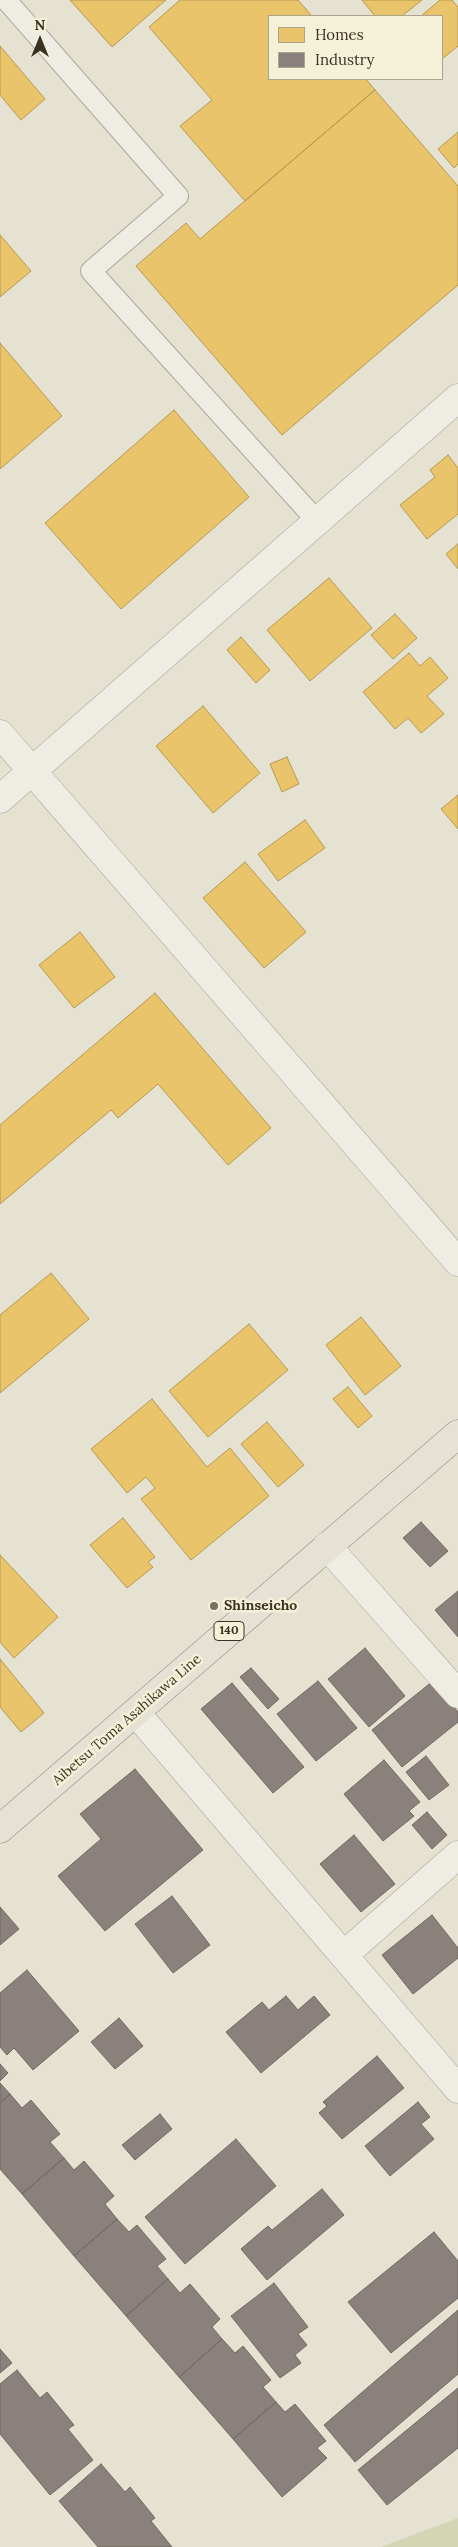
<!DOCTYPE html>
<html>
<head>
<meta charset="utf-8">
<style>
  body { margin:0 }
  #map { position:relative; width:458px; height:2547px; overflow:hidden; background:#e6e2d2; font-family:Lora,serif }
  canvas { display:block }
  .legend { position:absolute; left:268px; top:15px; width:175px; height:65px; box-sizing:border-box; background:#f5f1d9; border:1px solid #aba48f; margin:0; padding:6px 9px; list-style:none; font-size:15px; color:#3b3121 }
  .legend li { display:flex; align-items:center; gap:10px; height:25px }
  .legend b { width:25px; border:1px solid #aba48f }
  .north { position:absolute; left:15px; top:15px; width:50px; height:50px; -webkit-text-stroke:4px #f5f1d9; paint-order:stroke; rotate:0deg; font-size:14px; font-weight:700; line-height:20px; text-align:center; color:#3b3121 }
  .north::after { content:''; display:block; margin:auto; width:18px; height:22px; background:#3b3121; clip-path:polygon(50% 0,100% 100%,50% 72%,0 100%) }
</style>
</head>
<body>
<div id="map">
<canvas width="458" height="2547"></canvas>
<ul class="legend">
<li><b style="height:14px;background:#e9c46a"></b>Homes</li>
<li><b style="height:14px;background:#8a817c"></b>Industry</li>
</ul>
<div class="north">N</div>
</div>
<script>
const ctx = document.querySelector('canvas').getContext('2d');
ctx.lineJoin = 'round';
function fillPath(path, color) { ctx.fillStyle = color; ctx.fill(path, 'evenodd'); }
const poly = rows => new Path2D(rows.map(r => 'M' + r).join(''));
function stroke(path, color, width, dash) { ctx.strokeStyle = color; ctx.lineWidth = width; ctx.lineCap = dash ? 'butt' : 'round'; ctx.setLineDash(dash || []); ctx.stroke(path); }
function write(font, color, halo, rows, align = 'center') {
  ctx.font = font + ' Lora,serif'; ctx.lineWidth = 5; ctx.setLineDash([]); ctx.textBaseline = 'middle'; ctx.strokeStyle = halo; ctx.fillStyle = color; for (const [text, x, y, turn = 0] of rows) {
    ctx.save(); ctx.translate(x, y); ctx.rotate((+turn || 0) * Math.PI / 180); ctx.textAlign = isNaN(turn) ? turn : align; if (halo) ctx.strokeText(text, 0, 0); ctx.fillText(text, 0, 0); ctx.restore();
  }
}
const green = poly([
  [458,2518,458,2547,381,2547]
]);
const homes = poly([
  [70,0,166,0,112,47,70,0],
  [180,0,298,0,312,16,269,16,269,79,366,79,375,90,245,201,180,126,212,100,149,27,180,0],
  [362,0,422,0,402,16,375,16,362,0],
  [440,0,452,0,458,7,458,46,442,59,442,16,421,16,440,0],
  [0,46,45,99,21,120,0,95,0,46],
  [375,90,458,186,458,285,282,435,136,266,186,223,200,239,375,90],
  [458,132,458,164,454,168,438,149,458,132],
  [0,235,31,271,0,297,0,235],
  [0,343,62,416,0,469,0,343],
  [174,410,249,497,121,609,45,523,174,410],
  [448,455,458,468,458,514,427,539,400,505,435,477,430,470,448,455],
  [458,544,458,569,446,554,458,544],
  [329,578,372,628,310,681,267,630,329,578],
  [395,614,417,638,393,659,371,635,395,614],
  [241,637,270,670,256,683,227,650,241,637],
  [409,653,420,666,430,657,448,678,427,696,444,714,421,733,408,718,395,729,363,692,409,653],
  [203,706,260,773,213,813,156,746,203,706],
  [287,757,299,784,282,792,270,764,287,757],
  [458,795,458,829,441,809,458,795],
  [305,820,325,848,278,881,258,854,305,820],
  [245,862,306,932,264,968,203,898,245,862],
  [80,932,115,977,74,1008,39,965,80,932],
  [155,993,271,1128,228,1165,158,1084,118,1118,111,1110,0,1204,0,1125,155,993],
  [51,1273,89,1319,0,1393,0,1315,51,1273],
  [361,1317,401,1366,365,1395,326,1345,361,1317],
  [249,1324,288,1370,208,1437,169,1391,249,1324],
  [348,1387,372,1416,358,1428,333,1399,348,1387],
  [152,1399,207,1467,230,1448,269,1496,191,1560,141,1499,155,1488,146,1477,127,1493,91,1449,152,1399],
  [267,1422,304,1465,278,1487,241,1444,267,1422],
  [123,1518,155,1557,148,1562,153,1567,127,1588,90,1545,123,1518],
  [0,1555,58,1617,14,1658,0,1642,0,1555],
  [0,1659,44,1713,21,1732,0,1707,0,1659]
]);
const industry = poly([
  [421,1522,448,1551,430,1567,403,1538,421,1522],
  [458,1591,458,1637,435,1610,458,1591],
  [365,1648,405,1696,369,1727,328,1679,365,1648],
  [251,1668,279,1699,268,1709,240,1677,251,1668],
  [318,1681,357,1728,316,1761,277,1714,318,1681],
  [433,1681,458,1712,458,1722,402,1767,372,1730,433,1681],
  [232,1683,304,1767,273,1793,201,1709,232,1683],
  [426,1756,449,1785,429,1800,406,1772,426,1756],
  [384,1760,420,1802,409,1811,414,1816,383,1841,344,1794,384,1760],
  [135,1769,203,1850,105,1931,58,1876,101,1839,80,1814,135,1769],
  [427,1812,447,1835,432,1849,412,1825,427,1812],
  [354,1835,395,1884,361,1912,320,1864,354,1835],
  [172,1896,210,1945,173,1973,135,1924,172,1896],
  [0,1907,19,1929,0,1945,0,1907],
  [432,1915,458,1948,458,1958,413,1994,382,1955,432,1915],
  [27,1970,79,2031,33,2070,14,2048,7,2055,0,2047,0,1993,27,1970],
  [286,1996,298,2010,314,1996,330,2015,261,2073,226,2032,262,2002,269,2010,286,1996],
  [119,2018,143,2046,115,2069,91,2042,119,2018],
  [377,2056,404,2088,342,2139,319,2113,327,2106,323,2102,377,2056],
  [0,2064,8,2073,0,2081,0,2064],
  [0,2083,10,2094,0,2103,0,2083],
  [10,2094,22,2108,31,2100,60,2134,50,2142,64,2158,22,2194,0,2169,0,2103,10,2094],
  [418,2102,430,2117,421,2124,434,2139,390,2176,365,2146,418,2102],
  [160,2114,172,2129,135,2160,122,2145,160,2114],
  [236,2139,276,2186,185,2264,145,2217,236,2139],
  [64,2158,74,2170,84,2161,114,2196,105,2204,117,2219,74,2256,22,2194,64,2158],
  [322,2189,344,2215,267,2280,241,2249,268,2226,272,2230,322,2189],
  [117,2219,129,2232,137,2225,166,2259,157,2266,168,2279,126,2316,74,2256,117,2219],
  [434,2232,458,2261,458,2298,391,2353,348,2302,434,2232],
  [168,2279,180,2293,190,2284,220,2319,212,2327,222,2339,179,2377,126,2316,168,2279],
  [274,2283,308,2327,298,2334,307,2345,295,2355,301,2363,280,2378,231,2316,274,2283],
  [458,2310,458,2374,355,2462,324,2425,458,2310],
  [222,2339,235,2353,243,2346,271,2380,263,2387,276,2402,233,2439,179,2377,222,2339],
  [0,2349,12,2363,0,2373,0,2349],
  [17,2370,40,2398,47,2392,74,2425,68,2429,93,2460,50,2495,0,2434,0,2384,17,2370],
  [458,2388,458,2448,387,2505,358,2470,458,2388],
  [276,2402,285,2412,295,2404,326,2441,317,2448,327,2458,282,2497,233,2439,276,2402],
  [101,2464,125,2492,130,2487,155,2518,151,2521,172,2547,98,2547,59,2501,101,2464]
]);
const service = poly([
  [6,0,178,196,91,271,317,521]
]);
const minor = poly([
  [0,734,458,1262],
  [0,799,458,398],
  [327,1546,458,1694],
  [136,1713,458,2089],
  [345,1954,458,1855]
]);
const primary = poly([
  [0,1829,458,1434]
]);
const markers = [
  [214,1606,5,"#776f5f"]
];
const shields = [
  [229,1631,30]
];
const shieldNames = [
  ["140",229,1631]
];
const poiNames = [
  ["Shinseicho",224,1606]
];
const streetNames = [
  ["Aibetsu Toma Asahikawa Line",127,1720,-41]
];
fillPath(green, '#d2d6b5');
fillPath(homes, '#e9c46a');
stroke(homes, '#b59854', 1);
fillPath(industry, '#8a817c');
stroke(industry, '#726961', 1);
stroke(service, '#aca79a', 22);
stroke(minor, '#aca79a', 29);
stroke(primary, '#918d81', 29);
stroke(service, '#eeece3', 20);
stroke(minor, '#eeece3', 28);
stroke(primary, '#e5e2d5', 28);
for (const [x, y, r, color] of markers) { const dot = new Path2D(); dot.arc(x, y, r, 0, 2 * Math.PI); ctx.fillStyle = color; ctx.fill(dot); stroke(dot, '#f5f1d9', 2); }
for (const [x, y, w] of shields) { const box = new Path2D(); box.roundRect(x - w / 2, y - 9.5, w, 19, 4); ctx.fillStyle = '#f5f1d9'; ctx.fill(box); stroke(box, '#3b3121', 1); }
write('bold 12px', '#3b3121', null, shieldNames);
write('bold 14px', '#3b3121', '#f5f1d9', poiNames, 'left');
write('14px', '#3b3121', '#f5f1d9', streetNames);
</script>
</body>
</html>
